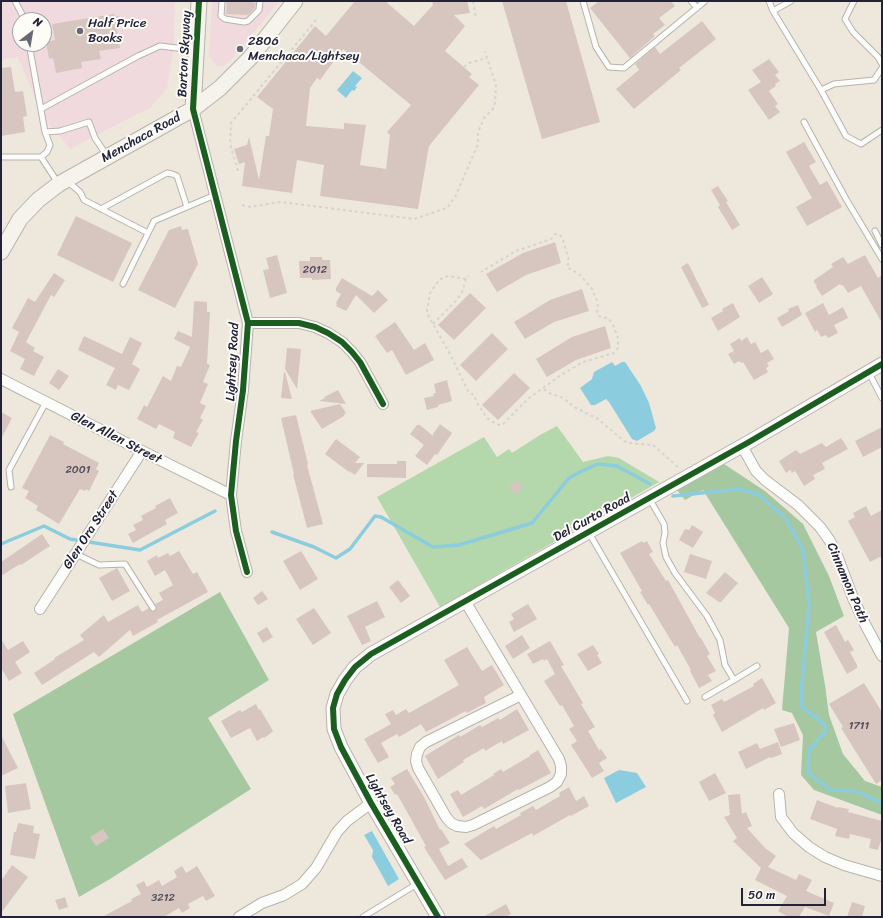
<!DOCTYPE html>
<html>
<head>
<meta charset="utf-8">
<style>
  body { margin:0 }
  #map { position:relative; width:883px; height:918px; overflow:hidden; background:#eee8dc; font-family:Sriracha,sans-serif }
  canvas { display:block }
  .frame { position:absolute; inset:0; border:2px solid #22223b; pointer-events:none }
  .north { position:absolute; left:12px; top:12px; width:40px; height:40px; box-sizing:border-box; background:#fdfcf7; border:1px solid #a5a5ac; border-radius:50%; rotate:31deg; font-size:11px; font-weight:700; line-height:16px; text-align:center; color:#22223b }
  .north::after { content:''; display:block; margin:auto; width:14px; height:18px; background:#696773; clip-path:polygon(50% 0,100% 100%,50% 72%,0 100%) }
  .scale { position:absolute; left:741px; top:888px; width:85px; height:18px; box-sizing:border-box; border:2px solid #22223b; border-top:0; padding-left:5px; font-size:12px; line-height:14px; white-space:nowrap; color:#22223b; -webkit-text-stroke:3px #fdfcf7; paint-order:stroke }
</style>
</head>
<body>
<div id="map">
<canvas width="883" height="918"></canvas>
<div class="frame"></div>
<div class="north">N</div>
<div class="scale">50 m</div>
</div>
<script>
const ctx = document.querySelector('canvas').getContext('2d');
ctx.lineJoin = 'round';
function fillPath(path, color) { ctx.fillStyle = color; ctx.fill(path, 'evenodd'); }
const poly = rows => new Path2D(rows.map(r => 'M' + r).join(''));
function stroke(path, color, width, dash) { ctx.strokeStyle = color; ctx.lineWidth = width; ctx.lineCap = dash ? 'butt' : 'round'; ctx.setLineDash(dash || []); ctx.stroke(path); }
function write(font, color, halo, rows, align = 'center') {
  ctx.font = font + ' Sriracha,sans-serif'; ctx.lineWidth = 4; ctx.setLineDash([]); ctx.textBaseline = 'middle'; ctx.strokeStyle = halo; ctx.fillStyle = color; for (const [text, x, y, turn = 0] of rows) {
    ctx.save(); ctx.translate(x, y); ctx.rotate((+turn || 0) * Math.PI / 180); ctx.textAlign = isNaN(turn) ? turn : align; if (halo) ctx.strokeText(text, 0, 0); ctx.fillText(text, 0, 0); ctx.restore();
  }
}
const built = poly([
  [1,1,175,1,174,45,167,89,150,108,70,149,42,115,18,57,1,59],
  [20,20,44,20,44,44,20,44],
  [212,1,280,1,230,61,223,66,218,66,212,61,209,55]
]);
const green = poly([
  [557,426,583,462,608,456,619,458,659,482,440,607,377,497,484,437,497,457,509,449,512,453,540,435]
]);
const forest = poly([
  [724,464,765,491,803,524,829,576,844,616,816,632,825,685,829,715,843,754,865,781,882,787,882,815,814,790,801,775,803,735,792,713,782,710,789,628,703,490,685,500,677,490],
  [220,592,269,680,208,718,251,789,110,879,79,897,13,714]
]);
const water = poly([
  [353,71,362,78,355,86,357,87,354,91,352,90,346,98,337,90],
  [612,362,615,366,622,362,625,362,641,386,649,403,656,428,654,431,637,441,632,439,609,402,606,399,595,405,591,405,580,388,592,379,594,372],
  [619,770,637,773,646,787,616,803,604,778],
  [372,831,399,879,388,886,372,857,373,850,364,835]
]);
const stream = poly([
  [673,496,740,489,759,495,786,519,803,550,809,604,801,694,802,707,825,725,825,732,809,750,808,772,830,790,855,791,882,803],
  [272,532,314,547,336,558,350,549,375,516,381,517,433,547,459,545,532,523,569,478,582,471,598,464,617,466,650,484],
  [1,544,44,526,70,539,140,550,215,511]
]);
const building = poly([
  [227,1,252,1,252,2,256,3,255,8,248,15,226,14],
  [355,1,385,1,414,26,433,5,432,1,467,1,470,13,454,15,465,26,445,51,472,74,469,77,479,85,429,146,418,209,320,196,324,165,297,160,292,193,242,186,245,162,239,164,234,149,247,145,249,137,259,180,266,136,269,136,273,109,257,97,315,26,326,36],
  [343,49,411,105,387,132,390,135,386,169,360,165,366,125,344,123,344,129,306,126,310,88,317,78,320,80],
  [502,1,566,1,600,122,542,139],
  [599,1,671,1,675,6,659,18,665,25,653,34,655,36,630,58,590,8],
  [114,14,115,17,119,16,120,25,116,26,120,48,99,51,101,59,81,62,82,68,56,73,53,58,49,59,46,42,55,40,52,24],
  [702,21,716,39,679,68,681,70,634,109,616,89,639,70,635,64,655,47,660,54],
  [769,59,779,72,775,75,780,81,775,84,776,86,769,91,778,104,775,106,780,112,769,120,748,90,761,82,752,70],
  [11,67,15,92,23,91,27,116,23,117,25,132,1,136,1,68],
  [804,142,816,162,809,166,820,185,827,181,842,207,807,226,796,207,812,198,786,152],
  [718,186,728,201,726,202,740,225,732,230,718,207,720,205,711,190],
  [76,216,132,243,113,282,57,255],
  [181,226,182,230,188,229,198,264,175,308,138,290,169,230],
  [555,242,561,263,526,275,497,292,486,274,523,253],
  [277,255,287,293,270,298,263,270,269,269,266,258],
  [865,255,878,278,882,275,882,323,861,286,848,293,843,285,842,286,840,284,822,296,816,287,817,286,814,282,814,280,833,267,831,264,843,257,848,264],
  [310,257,322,257,322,260,330,260,331,279,312,280,312,278,300,278,299,261,310,261],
  [688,263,709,305,702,308,681,267],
  [54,273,65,280,54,297,51,295,26,342,35,348,33,351,44,357,34,376,20,369,25,359,10,351,19,332,12,328,28,298,35,302],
  [762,277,773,294,759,303,748,286],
  [342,278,372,296,378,290,388,300,374,313,356,295,346,311,336,306,337,304,336,303,341,294,336,291,336,288],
  [582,289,589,311,554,322,525,339,514,322,550,300],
  [470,293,486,308,454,340,438,325],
  [194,301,207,302,207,312,210,312,207,364,210,365,203,382,208,384,200,403,206,406,200,418,203,420,196,432,199,433,191,447,173,438,175,432,159,424,156,429,137,419,144,405,147,407,163,376,171,381,177,366,181,367,190,347,174,339,178,331,192,337],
  [733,303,740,317,718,331,711,318,723,311,722,309],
  [823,303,829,315,843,307,848,318,834,325,838,333,828,338,826,335,821,337,817,330,815,332,805,313],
  [798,305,802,315,782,327,777,318,789,311,788,309],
  [395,322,414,350,425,343,434,360,406,375,392,350,387,353,375,336],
  [605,326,611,348,576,360,547,377,536,359,572,337],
  [492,333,508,349,476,381,460,365],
  [84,336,122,354,130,337,142,343,132,364,140,369,129,390,118,385,116,390,106,385,115,368,78,350],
  [747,337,751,344,755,342,761,353,768,349,774,359,767,363,769,366,766,368,768,372,754,380,743,362,741,363,739,361,734,364,728,354,734,351,730,344,740,338,741,341],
  [287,348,301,349,297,389,285,369],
  [58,369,69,376,59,390,49,383],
  [284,372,285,372,292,399,281,398],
  [514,373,530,388,498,420,482,405],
  [447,380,452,401,438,405,438,407,427,410,424,398,434,396,433,394,436,393,434,384],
  [338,390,346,404,319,401,325,398,324,397],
  [340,404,346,413,344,415,344,416,322,429,310,411],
  [1,412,12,418,1,439],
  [295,415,295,416,296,415,308,464,307,465,323,524,307,528,293,474,294,474,281,418],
  [440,424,452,433,437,455,435,454,427,465,415,456,424,445,410,434,417,425,420,425,433,436,433,434],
  [882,427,882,447,863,457,855,441],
  [50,435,64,442,63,444,99,463,96,469,99,471,89,491,86,489,85,491,80,489,59,524,36,510,38,506,25,498,29,491,22,488],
  [841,438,848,449,822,463,825,469,813,475,815,479,804,486,795,471,792,473,790,470,786,473,779,461,796,450,800,454,822,443,826,447],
  [336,439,360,457,355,463,364,463,355,475,349,471,349,472,325,454],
  [397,461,406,461,406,478,367,477,367,464,397,464],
  [516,480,523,487,515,494,508,487],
  [170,498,178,513,165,520,167,524,133,543,128,534,136,530,133,525,143,520,141,516,156,508,155,506],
  [866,506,871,516,882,510,882,556,870,562,848,521,855,517,853,513],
  [692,525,703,532,693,548,679,540,685,529,689,530],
  [42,534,50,546,21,565,20,564,1,576,1,562],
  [642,541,643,543,647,541,653,552,649,554,666,581,668,580,700,638,701,638,710,654,707,656,716,671,708,675,712,681,699,688,690,671,691,670,677,645,675,647,649,604,648,605,640,592,642,591,620,553],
  [179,551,193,574,197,572,208,592,157,620,158,622,133,636,130,630,99,657,94,652,42,685,34,673,55,659,54,658,84,640,80,635,104,615,108,622,138,605,142,612,149,608,152,612,155,611,157,608,155,604,163,600,159,593,173,585,165,570,155,576,147,561,157,555,158,558,168,553,170,556],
  [301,551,318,579,300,590,283,561],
  [690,554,712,561,706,579,684,572],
  [117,568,130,591,112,601,99,578],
  [725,572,738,583,721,602,719,602,706,593],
  [398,580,410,596,401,603,389,587],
  [262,591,268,599,258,605,253,598],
  [377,601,385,617,365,627,371,641,362,645,347,616],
  [528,604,537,619,514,632,509,622,514,619,511,614],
  [314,608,331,633,313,645,296,619],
  [836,625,845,642,848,640,854,650,850,652,857,665,857,668,847,674,824,632],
  [267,627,273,637,263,643,257,633],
  [522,635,530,648,513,659,505,646],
  [1,639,8,650,23,641,30,652,15,662,22,673,9,681,1,668],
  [550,641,564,665,561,666,583,703,581,704,595,727,588,731,599,750,601,749,607,758,599,763,604,771,592,778,571,745,577,741,569,729,574,726,562,705,560,706,544,681,555,674,547,659,544,661,543,659,533,664,527,654],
  [593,645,599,654,597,655,602,663,588,671,577,654],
  [467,647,482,671,492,665,504,685,484,697,486,703,467,713,466,711,426,732,421,724,399,737,397,734,381,743,389,757,378,763,364,739,391,724,385,714,393,710,396,715,406,709,409,713,459,685,444,660],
  [762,678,776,703,764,710,763,708,722,732,713,715,715,713,711,705,722,699,724,702,754,686,753,684],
  [864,683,882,712,882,780,876,784,841,728,843,727,829,704],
  [256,704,259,710,260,709,273,731,271,733,264,738,263,737,257,741,250,728,231,738,221,721,240,710,242,712],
  [517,709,529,730,503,744,502,741,485,751,484,748,463,760,464,762,438,779,425,756,459,735,460,737,480,725,482,727,498,718,500,720],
  [794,723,800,740,781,747,774,729],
  [1,735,18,768,1,776],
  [778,742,782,754,771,758,770,757,746,769,738,752,757,743,760,749],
  [538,750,551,773,519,790,518,789,484,809,482,806,463,817,450,794,458,790,461,795,494,775,493,774,501,769,503,772,530,756,530,755],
  [407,769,424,797,440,830,441,829,450,843,439,849,448,866,462,858,468,867,445,880,424,847,426,846,397,794,395,795,390,787,395,784,391,778],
  [715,773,726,793,709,801,699,782],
  [26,783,31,809,8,813,5,786],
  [569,787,576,801,584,796,589,806,571,816,570,815,533,836,532,833,481,860,464,844,494,826,496,829,521,815,520,813,533,806,536,810,560,796,559,793],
  [740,794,742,814,746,812,752,826,747,828,765,848,776,856,768,867,796,880,799,874,812,880,806,891,834,903,829,916,805,907,799,917,788,917,778,911,787,896,755,880,761,868,733,841,737,838,724,817,730,815,728,795],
  [817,800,838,808,838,807,849,809,848,812,856,814,882,821,882,841,881,840,878,850,869,848,871,839,850,834,849,839,835,836,837,829,810,819],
  [18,823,34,826,33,833,40,834,35,859,10,855,14,832,16,832],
  [103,829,109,838,96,846,90,837],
  [12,865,28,877,1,913,1,881],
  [182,866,186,873,197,866,215,896,206,901,203,896,188,904,190,908,182,913,179,908,164,917,102,917,132,901,131,899,141,894,136,885,144,881,147,887,159,880,162,886,177,877,174,871],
  [65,897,68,907,59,910,55,900],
  [852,902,865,906,862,917,847,917],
  [506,904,511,914,505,917,483,917]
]);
const path = poly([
  [473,1,476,19],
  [464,67,469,63,487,58],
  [238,171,230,144,231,123,317,19],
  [242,205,251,207,281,202,414,219,447,208,455,197,478,144,478,132,484,118,493,109,495,103,496,85,485,52],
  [466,279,448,276,442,278,437,283,430,293,427,310,428,315,450,354,468,391,470,393,474,395,477,403,487,418,496,424,500,425,503,424,529,398,561,375,583,362,614,353,618,348,618,338,613,325,609,319,599,316,597,313,598,303,592,289,579,274,567,267,569,261,568,257,563,240,560,235,555,234,551,239,516,251,481,272],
  [433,324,456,301,462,292,466,279,469,276],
  [544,389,549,393,563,398,576,408,598,419,624,441,629,443,653,445,679,468]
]);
const service = poly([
  [15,1,25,20],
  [222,1,221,16,225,19,244,22,248,21,259,10,260,1],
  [583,1,596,47,609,67,624,68,705,1],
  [691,1,697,8],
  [769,1,773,11],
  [791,1,773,11,821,90,846,136,861,144,882,130],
  [854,1,845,19,853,32,878,57,882,64],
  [29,44,45,132,50,145,47,152,41,157],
  [821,90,834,84,874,80,882,68],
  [41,109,138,56,160,46,194,50],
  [804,122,846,199,882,259],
  [45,132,60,131,89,122,95,138,107,156],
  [1,157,41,157,58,183],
  [67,181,80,192,84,200,148,233],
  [101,209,167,173,172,174,177,176,187,207],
  [875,231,882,245],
  [123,284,154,221,215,195],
  [869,373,882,398],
  [11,487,9,470,46,402],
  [649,498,664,524,665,533,663,543,666,557,675,573,707,616,720,640,725,665,734,680,705,697],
  [589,533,687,701],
  [76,554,99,565,125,564,153,608],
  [734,680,757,666],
  [363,917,417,884]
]);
const minor = poly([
  [193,109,248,323,243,390,236,441,231,495,236,531,247,572],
  [248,323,299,323,315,327,328,333,342,342,352,352,360,362,383,404],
  [1,379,142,451,231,495],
  [742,446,756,471,765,480,798,505,820,527,830,541,838,558,853,598,865,624,882,656],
  [465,601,559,759,561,766,561,774,557,782,550,787,473,825,466,827,457,826,451,823,446,817,418,768,416,761,417,754,420,747,426,742,521,695],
  [40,609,142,451],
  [779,794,781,817,793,833,809,847,825,857,844,865,882,876],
  [239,917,262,903,284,895,302,884,316,868,337,832,347,821,371,803]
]);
const tertiary = poly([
  [438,917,371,803,341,747,334,729,333,708,337,694,345,680,355,667,371,654,749,442,882,364]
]);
const secondary = poly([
  [193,109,199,1],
  [1,252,20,219,38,200,59,184,193,109,220,88,251,57,295,1]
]);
const cycleway = poly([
  [199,1,193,109,248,323,243,390,236,441,231,495,236,531,247,572],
  [248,323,299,323,315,327,328,333,342,342,352,352,360,362,383,404],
  [438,917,371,803,341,747,334,729,333,708,337,694,345,680,355,667,371,654,749,442,882,364]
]);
const markers = [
  [80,31,4,"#696773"],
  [240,49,4,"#696773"]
];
const numberNames = [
  ["2012",315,270],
  ["2001",78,470],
  ["1711",859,726],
  ["3212",163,898]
];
const poiNames = [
  ["Half Price",88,24],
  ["Books",88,39],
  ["2806",248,42],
  ["Menchaca/Lightsey",248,57]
];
const streetNames = [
  ["Barton Skyway",185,54,-87],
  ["Menchaca Road",141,138,-29],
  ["Lightsey Road",233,362,-87],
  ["Glen Allen Street",116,438,27],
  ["Del Curto Road",592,518,-29],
  ["Glen Ora Street",91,530,-57],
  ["Cinnamon Path",847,583,67],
  ["Lightsey Road",388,809,60]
];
fillPath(built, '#f1dadd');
fillPath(green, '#b4d7ab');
fillPath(forest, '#a6c8a1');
fillPath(water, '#8bcdde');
stroke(stream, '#8bcdde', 3.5);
fillPath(building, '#d7c6bf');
stroke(service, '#b7b3ae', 7);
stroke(minor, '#b7b3ae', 12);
stroke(tertiary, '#b7b3ae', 15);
stroke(secondary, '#b7b3ae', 17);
stroke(path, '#d4d4d2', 2, [3, 3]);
stroke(service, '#fcfcfa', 5);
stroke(minor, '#fcfcfa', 10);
stroke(tertiary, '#fcfcfa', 13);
stroke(secondary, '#f6f2ec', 15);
stroke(cycleway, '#1b5e20', 6);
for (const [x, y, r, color] of markers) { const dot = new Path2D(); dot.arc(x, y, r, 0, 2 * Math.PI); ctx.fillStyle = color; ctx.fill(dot); stroke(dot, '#fdfcf7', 1.5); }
write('11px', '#4f4b5c', null, numberNames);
write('13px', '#22223b', '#fdfcf7', poiNames, 'left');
write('13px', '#22223b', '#fdfcf7', streetNames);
</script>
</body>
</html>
